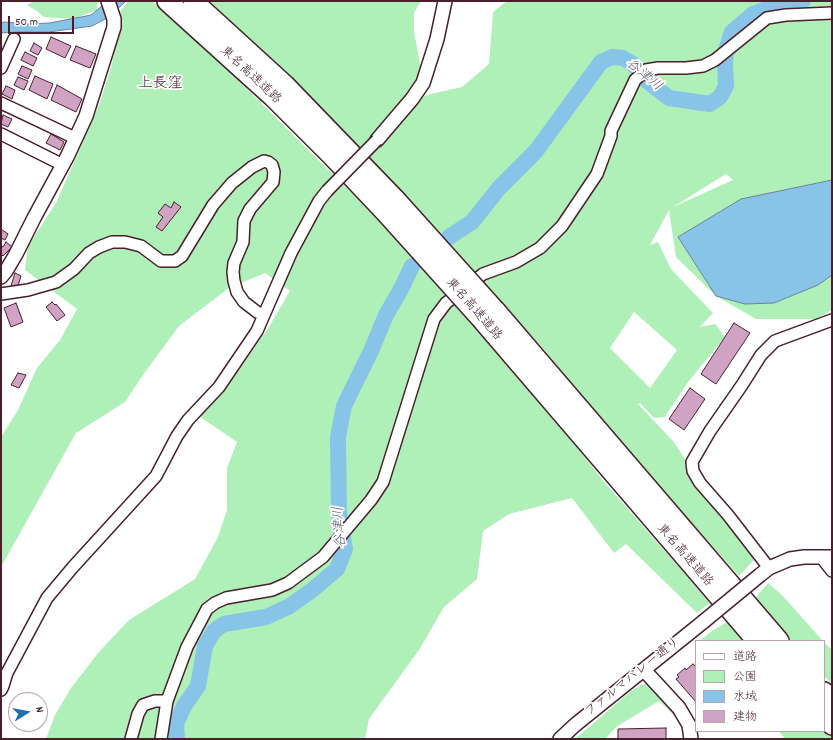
<!DOCTYPE html>
<html>
<head>
<meta charset="utf-8">
<style>
  body { margin:0 }
  #map { position:relative; width:833px; height:740px; overflow:hidden; background:#fff; font-family:Dekko,"Klee One",sans-serif }
  canvas { display:block }
  .frame { position:absolute; inset:0; border:2px solid #4a1f2b; pointer-events:none }
  .legend { position:absolute; left:695px; top:640px; width:130px; height:92px; box-sizing:border-box; background:#fff; border:1px solid #b7a5aa; margin:0; padding:5px 7px; list-style:none; font-size:12px; color:#4a1f2b }
  .legend li { display:flex; align-items:center; gap:8px; height:20px }
  .legend b { width:20px; border:1px solid #b7a5aa }
  .north { position:absolute; left:8px; top:692px; width:40px; height:40px; box-sizing:border-box; background:#fff; border:1px solid #b7a5aa; border-radius:50%; rotate:79deg; font-size:11px; font-weight:700; line-height:16px; text-align:center; color:#4a1f2b }
  .north::after { content:''; display:block; margin:auto; width:14px; height:18px; background:#1f6fb2; clip-path:polygon(50% 0,100% 100%,50% 72%,0 100%) }
  .scale { position:absolute; left:8px; top:16px; width:66px; height:18px; box-sizing:border-box; border:2px solid #4a1f2b; border-top:0; padding-left:5px; font-size:12px; line-height:14px; white-space:nowrap; color:#4a1f2b; -webkit-text-stroke:3px #fff; paint-order:stroke }
</style>
</head>
<body>
<div id="map">
<canvas width="833" height="740"></canvas>
<div class="frame"></div>
<ul class="legend">
<li><b style="height:5px;background:#fff"></b>道路</li>
<li><b style="height:11px;background:#aff0b9"></b>公園</li>
<li><b style="height:11px;background:#87c4e7"></b>水域</li>
<li><b style="height:11px;background:#d0a3c5"></b>建物</li>
</ul>
<div class="north">N</div>
<div class="scale">50 m</div>
</div>
<script>
const ctx = document.querySelector('canvas').getContext('2d');
ctx.lineJoin = 'round';
function fillPath(path, color) { ctx.fillStyle = color; ctx.fill(path, 'evenodd'); }
const poly = rows => new Path2D(rows.map(r => 'M' + r).join(''));
function stroke(path, color, width, dash) { ctx.strokeStyle = color; ctx.lineWidth = width; ctx.lineCap = dash ? 'butt' : 'round'; ctx.setLineDash(dash || []); ctx.stroke(path); }
function write(font, color, halo, rows, align = 'center') {
  ctx.font = font + ' Dekko,"Klee One",sans-serif'; ctx.lineWidth = 3.5; ctx.setLineDash([]); ctx.textBaseline = 'middle'; ctx.strokeStyle = halo; ctx.fillStyle = color; for (const [text, x, y, turn = 0] of rows) {
    ctx.save(); ctx.translate(x, y); ctx.rotate((+turn || 0) * Math.PI / 180); ctx.textAlign = isNaN(turn) ? turn : align; if (halo) ctx.strokeText(text, 0, 0); ctx.fillText(text, 0, 0); ctx.restore();
  }
}
const green = poly([
  [34,1,98,1,97,10,73,19,44,17,37,11,27,5],
  [129,1,152,1,162,9,229,71,361,202,408,251,514,373,583,455,601,478,710,603,697,613,626,544,614,553,572,498,509,514,483,531,477,579,444,607,419,650,369,719,365,739,46,739,55,715,71,688,98,653,129,620,195,579,218,537,227,510,227,468,237,442,199,416,228,386,267,330,290,291,265,273,229,288,179,326,143,375,125,402,76,433,1,567,1,437,18,410,37,368,60,340,77,309,25,270,28,246,56,203,99,105,112,64,121,10],
  [210,1,421,1,414,13,414,31,421,69,416,100,430,94,462,87,489,64,493,12,507,1,832,1,832,310,816,319,756,319,716,296,676,257,669,210,650,245,658,242,671,269,713,313,700,327,715,324,725,337,688,382,665,417,654,418,640,403,638,404,673,441,754,560,739,576,640,465,541,346,377,167,300,89],
  [726,174,733,180,673,207],
  [634,312,677,350,650,388,610,348],
  [768,583,782,595,823,641,791,641,753,601],
  [730,620,749,641,699,641,712,631],
  [824,642,832,650,832,684,824,676],
  [654,682,685,726,659,701,616,727,605,739,575,739,631,691,643,684],
  [824,726,832,734,832,739,785,739,779,731,824,731]
]);
const water = poly([
  [106,1,126,1,109,17,92,26,49,32,17,32,1,33,1,23,4,22,26,24,49,23,81,17,91,15,103,5,106,1],
  [832,180,832,275,818,285,774,303,745,304,716,296,678,237,741,199,832,180]
]);
const river = poly([
  [449,237,472,222,499,188,536,151,601,62,612,57,623,58,633,64,647,81,669,98,710,104,720,97,726,86,725,64,726,50,732,32,753,14,775,6,803,1],
  [177,739,176,724,184,706,198,686,205,646,214,631,224,624,266,617,288,607,311,591,337,569,345,549,339,514,338,437,344,406,371,351,386,315,401,289,412,266]
]);
const building = poly([
  [51,37,71,46,65,58,46,49,51,37],
  [34,43,42,48,38,55,30,51,34,43],
  [76,46,96,54,90,68,70,60,76,46],
  [25,52,37,58,33,66,21,60,25,52],
  [22,66,32,70,28,79,18,74,22,66],
  [35,76,53,84,47,99,29,90,35,76],
  [18,77,28,81,24,90,14,85,18,77],
  [57,85,82,99,76,112,51,100,57,85],
  [6,86,15,90,12,99,2,94,6,86],
  [3,115,12,119,8,127,1,124,3,115],
  [51,134,64,142,60,150,46,143,51,134],
  [174,202,181,207,162,231,156,227,163,217,158,213,165,204,171,208,174,202],
  [1,229,8,234,5,240,1,238,1,229],
  [6,242,12,247,3,256,1,254,1,246,3,247,6,242],
  [15,273,21,276,17,289,11,286,15,273],
  [52,302,55,305,56,304,65,315,57,321,46,307,52,302],
  [16,303,23,322,11,327,4,308,16,303],
  [734,323,750,333,716,384,701,374,734,323],
  [18,373,26,375,19,388,11,385,18,373],
  [690,388,705,399,684,430,669,419,690,388],
  [693,664,696,667,696,702,676,679,679,677,677,675,685,668,686,670,693,664],
  [666,728,666,739,618,739,618,729,666,728]
]);
const minor = poly([
  [1,68,14,39],
  [1,103,75,138],
  [1,134,63,165],
  [1,294,28,290,56,282,74,269,89,253,99,247,112,242,125,242,141,246,161,261,175,261,182,256,213,205,232,183,252,167,264,161,268,162,272,165,274,172,273,182,250,209,244,221,243,242,234,263,233,272,234,281,237,292,244,302,257,312,264,315],
  [821,557,832,571],
  [769,568,728,515,700,483,693,471,692,462,710,431,742,385,761,355,775,341,832,320],
  [1,690,3,686,7,673,47,598,73,567,156,476,177,436,188,420,219,387,257,331,291,253,319,201,327,191],
  [131,739,138,714,143,705,155,701,167,701],
  [161,739,167,701,187,647,207,609,215,603,226,598,272,590,288,583,323,557,371,500,383,482,434,319,446,303,483,274,516,262,540,248,562,226,597,174,611,136,611,131,635,80,646,70,658,68,686,68,703,66,715,60,767,18,786,15,832,13]
]);
const tertiary = poly([
  [377,140,412,99,423,83,437,39,445,1],
  [1,277,6,271,16,254,34,218,67,157,86,116,114,27,114,19,108,1],
  [760,575,769,568,790,559,804,557,832,557],
  [644,670,679,708,689,725,691,739],
  [560,739,575,725,703,622]
]);
const motorway = poly([
  [167,1,273,97,331,155,385,212],
  [193,1,285,85,397,201],
  [495,310,779,641],
  [483,321,757,641],
  [824,692,832,701],
  [824,716,832,725]
]);
const minorBridge = poly([
  [327,191,377,140]
]);
const tertiaryBridge = poly([
  [703,622,760,575]
]);
const motorwayBridge = poly([
  [397,201,495,310],
  [385,212,483,321]
]);
const streetNames = [
  ["東名高速道路",250,76,43],
  ["東名高速道路",473,310,49],
  ["東名高速道路",684,556,49],
  ["ファルマバレー通り",633,678,-39]
];
const waterNames = [
  ["谷津川",643,76,40],
  ["谷津川",341,527,-94]
];
const quarterNames = [
  ["上長窪",160,85]
];
fillPath(green, '#aff0b9');
fillPath(water, '#87c4e7');
stroke(water, '#6f829c', 1);
stroke(river, '#87c4e7', 16);
fillPath(building, '#d0a3c5');
stroke(building, '#4a1f2b', 1);
stroke(minor, '#4a1f2b', 14);
stroke(tertiary, '#4a1f2b', 16);
stroke(motorway, '#4a1f2b', 22);
stroke(minor, '#fff', 11);
stroke(tertiary, '#fff', 13);
stroke(motorway, '#fff', 19);
stroke(minorBridge, '#4a1f2b', 14, []);
stroke(tertiaryBridge, '#4a1f2b', 16, []);
stroke(motorwayBridge, '#4a1f2b', 22, []);
stroke(minorBridge, '#fff', 11);
stroke(tertiaryBridge, '#fff', 13);
stroke(motorwayBridge, '#fff', 19);
write('13px', '#4a1f2b', '#fff', streetNames);
write('italic 14px', '#5f596d', '#fff', waterNames);
write('15px', '#4a1f2b', '#fff', quarterNames);
</script>
</body>
</html>
